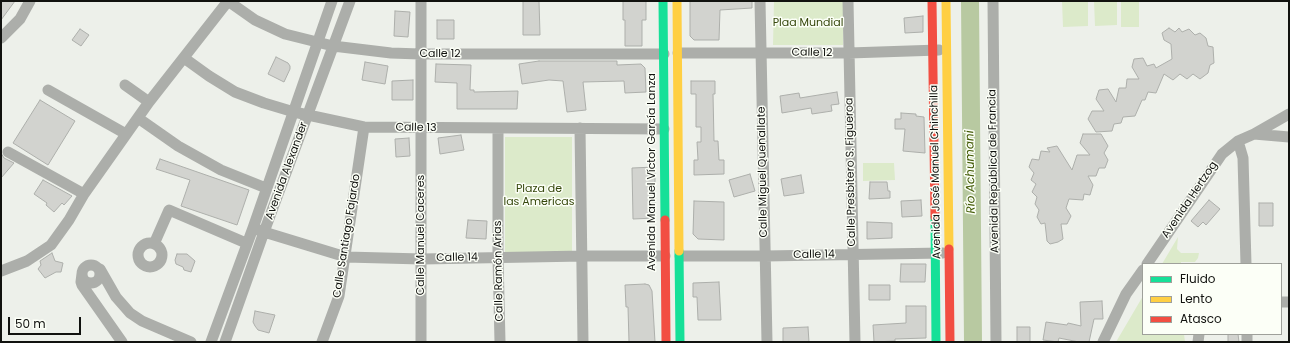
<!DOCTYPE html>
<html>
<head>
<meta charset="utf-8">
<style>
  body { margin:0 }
  #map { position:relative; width:1290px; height:343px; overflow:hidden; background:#edf0ea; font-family:Poppins,sans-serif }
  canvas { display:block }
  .frame { position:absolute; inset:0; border:2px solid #11120f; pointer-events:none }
  .legend { position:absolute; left:1142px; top:263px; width:140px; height:72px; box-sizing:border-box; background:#fcfff7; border:1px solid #9ea09a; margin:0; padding:5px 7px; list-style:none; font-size:12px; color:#11120f }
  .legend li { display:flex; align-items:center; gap:8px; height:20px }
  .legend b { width:20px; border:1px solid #9ea09a }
  .scale { position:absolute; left:8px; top:317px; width:73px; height:18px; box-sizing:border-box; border:2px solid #11120f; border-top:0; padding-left:5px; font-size:12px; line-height:14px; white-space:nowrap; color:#11120f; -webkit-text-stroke:3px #fcfff7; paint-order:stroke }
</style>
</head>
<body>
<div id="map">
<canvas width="1290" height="343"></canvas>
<div class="frame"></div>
<ul class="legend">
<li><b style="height:5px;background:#16e098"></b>Fluido</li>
<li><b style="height:5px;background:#ffcf43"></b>Lento</li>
<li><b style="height:5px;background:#f24e42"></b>Atasco</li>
</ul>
<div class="scale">50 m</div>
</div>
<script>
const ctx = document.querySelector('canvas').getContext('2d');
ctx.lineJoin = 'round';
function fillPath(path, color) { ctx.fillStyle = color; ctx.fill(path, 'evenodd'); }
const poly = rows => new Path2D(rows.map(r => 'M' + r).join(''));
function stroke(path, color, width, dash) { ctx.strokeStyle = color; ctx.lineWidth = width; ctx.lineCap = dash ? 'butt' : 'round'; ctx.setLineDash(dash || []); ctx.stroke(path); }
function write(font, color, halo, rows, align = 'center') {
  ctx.font = font + ' Poppins,sans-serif'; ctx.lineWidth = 3; ctx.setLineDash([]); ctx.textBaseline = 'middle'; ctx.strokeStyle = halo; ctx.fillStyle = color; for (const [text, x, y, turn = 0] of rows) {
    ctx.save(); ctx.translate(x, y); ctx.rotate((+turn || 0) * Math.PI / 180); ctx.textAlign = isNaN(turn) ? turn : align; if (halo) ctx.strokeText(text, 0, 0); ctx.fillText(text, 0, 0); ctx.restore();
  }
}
const green = poly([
  [774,1,843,1,843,45,773,45],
  [1062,1,1088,1,1088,26,1063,27],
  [1094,1,1117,1,1117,25,1095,26],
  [1121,1,1139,1,1139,27,1121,27],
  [505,137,572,137,572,254,505,254],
  [863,163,894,163,895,180,863,181],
  [1178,237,1177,249,1181,253,1199,253,1198,258,1195,262,1181,262,1181,264,1162,264],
  [1143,296,1143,334,1184,334,1185,342,1116,342]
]);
const river = poly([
  [970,1,973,342]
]);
const building = poly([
  [1,1,15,1,1,20,1,1],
  [523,1,539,1,540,35,523,35,523,1],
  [623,1,646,1,646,20,642,20,642,46,625,46,625,20,623,20,623,1],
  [690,1,752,1,752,8,720,10,719,40,694,40,690,36,690,1],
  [395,11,410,12,408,37,394,36,395,11],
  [923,16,923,32,905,33,904,18,923,16],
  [437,20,454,20,454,39,437,39,437,20],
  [1169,28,1175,32,1179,28,1182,32,1189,29,1195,35,1200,33,1206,38,1208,46,1213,47,1214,63,1210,65,1208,73,1200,79,1193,74,1187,79,1180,74,1173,80,1164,74,1156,93,1148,92,1145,100,1142,100,1135,116,1123,117,1121,123,1114,124,1112,131,1096,132,1088,119,1092,111,1104,111,1096,99,1099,90,1108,89,1116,102,1119,88,1126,88,1127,79,1139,79,1132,67,1134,59,1143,58,1147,66,1154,64,1156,68,1172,59,1171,44,1164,40,1162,33,1169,28],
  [80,29,89,35,81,46,72,40,80,29],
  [276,57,288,63,290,66,290,69,284,82,268,74,276,57],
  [539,61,617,61,617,65,641,64,645,68,646,92,625,93,624,81,583,82,586,110,567,112,563,81,549,80,522,84,519,64,539,61],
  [365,62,388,66,385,84,362,80,365,62],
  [436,64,471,65,470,90,474,90,474,92,518,91,517,109,457,109,457,83,435,82,436,64],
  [413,80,413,100,392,100,392,81,413,80],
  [691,81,715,81,715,94,713,94,714,141,718,141,719,160,724,160,724,174,694,175,694,160,698,160,697,142,701,142,701,127,696,127,696,94,691,94,691,81],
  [837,92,839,104,831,105,832,111,812,114,811,108,782,113,780,96,799,93,800,98,837,92],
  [40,100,75,121,48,165,13,143,40,100],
  [901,113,916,114,916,116,924,117,925,153,903,151,905,129,895,129,895,119,901,119,901,113],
  [1083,134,1101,134,1108,146,1104,153,1108,160,1105,168,1099,168,1096,176,1088,176,1093,185,1090,195,1084,194,1083,200,1069,199,1066,208,1071,216,1067,224,1061,224,1063,239,1058,242,1050,244,1047,241,1045,223,1041,224,1037,217,1039,210,1035,204,1037,197,1032,192,1036,184,1031,180,1034,173,1029,167,1032,159,1039,160,1041,151,1050,152,1047,148,1057,146,1072,170,1077,155,1090,155,1080,143,1083,134],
  [461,135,464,150,440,154,438,138,461,135],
  [409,138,410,156,396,157,395,139,409,138],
  [1,153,4,158,14,163,1,178,1,153],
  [160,159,249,190,237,225,181,206,190,180,156,169,160,159],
  [655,167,655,218,633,219,632,168,655,167],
  [750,174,755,191,734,197,729,180,750,174],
  [801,175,804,193,784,196,781,179,801,175],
  [43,180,72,196,64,205,62,203,54,212,46,205,47,203,34,194,43,180],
  [870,182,887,182,888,191,890,191,890,198,869,199,870,182],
  [921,200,922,216,902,217,901,201,921,200],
  [1209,200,1220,209,1206,225,1203,222,1198,227,1191,221,1209,200],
  [694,201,724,202,724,240,698,239,693,234,694,201],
  [1259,203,1273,203,1273,226,1259,226,1259,203],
  [468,220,487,221,486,239,466,238,468,220],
  [867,222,892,223,892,238,867,239,867,222],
  [52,253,55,261,63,263,61,272,56,272,45,278,38,269,41,265,40,261,52,253],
  [177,254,187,254,195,261,191,272,184,270,183,267,176,264,175,260,177,254],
  [901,264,926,264,925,282,900,282,901,264],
  [719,282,721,320,698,320,697,297,693,297,693,283,719,282],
  [645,284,649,285,652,291,655,342,629,342,628,307,626,307,625,285,645,284],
  [869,285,890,285,890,300,869,300,869,285],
  [1102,301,1103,319,1094,319,1089,342,1079,342,1059,338,1058,342,1043,340,1046,322,1067,325,1068,323,1081,326,1080,302,1102,301],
  [906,306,926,306,926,338,895,339,895,341,874,342,873,325,906,323,906,306],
  [255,311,275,315,269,333,258,330,255,326,253,322,255,311],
  [808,327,809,342,783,342,783,328,808,327],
  [1017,327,1030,327,1030,342,1017,342,1017,327],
  [1228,334,1238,334,1239,342,1228,342,1228,334]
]);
const street = poly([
  [228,1,255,20,285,34,333,46,391,53,420,54,664,54],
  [421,1,421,342],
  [760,1,767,342],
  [848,1,855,342],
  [993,1,996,342],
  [1,38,20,19,30,1],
  [678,53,849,53,939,50],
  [184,58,209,76,235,92,264,103,294,112,364,127,664,129],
  [125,85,149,102],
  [48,90,126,134],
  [138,118,178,146,221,170,266,188],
  [498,128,498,257,500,342],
  [580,128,583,342],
  [1254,134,1289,137],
  [1238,141,1243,158,1246,264],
  [8,152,84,194],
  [253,228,264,232,346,257,422,259,583,256,665,256],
  '138 255a12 12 0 1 1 24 0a12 12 0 1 1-24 0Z',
  [154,244,169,210,246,243],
  [680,256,765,256,943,253],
  [1147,264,1222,154,1238,141,1254,134,1289,114],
  '82 274a9 9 0 1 1 18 0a9 9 0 1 1-18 0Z',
  [100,269,116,297,130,313,142,321,191,342],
  [1,271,27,261,51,245,69,220,84,194,149,102,228,1],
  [82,274,81,282,82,285,122,342],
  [1281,302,1289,302],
  [1247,334,1247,342],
  [211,342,253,228,332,1],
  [225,342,264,232,350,1],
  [322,342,339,296,364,127],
  [1103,342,1126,294,1143,270],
  [1198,342,1199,334]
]);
const fast = poly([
  [663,1,665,220],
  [935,217,936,342],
  [679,251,680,342]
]);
const slow = poly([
  [677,1,679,251],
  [946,1,949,249]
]);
const jam = poly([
  [932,1,935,217],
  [665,220,666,342],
  [949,249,950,342]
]);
const parkNames = [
  ["Plaa Mundial",808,23],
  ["Plaza de",539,189],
  ["las Americas",539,202]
];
const streetNames = [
  ["Calle 12",812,53,1],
  ["Calle 12",440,54],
  ["Calle 13",416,128,1],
  ["Avenida Alexander",287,171,-70],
  ["Avenida República de Francia",994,171,-91],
  ["Avenida Manuel Víctor García Lanza",652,172,-90],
  ["Calle Miguel Quenallate",763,172,-91],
  ["Calle Presbitero S. Figueroa",851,172,-91],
  ["Avenida José Manuel Chinchilla",936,172,-91],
  ["Avenida Hertzog",1190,200,-56],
  ["Calle Manuel Caceres",421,235,-90],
  ["Calle Santiago Fajardo",347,236,-81],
  ["Calle 14",814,255,-1],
  ["Calle 14",457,258,-1],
  ["Calle Ramón Arias",499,271,-91]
];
const waterNames = [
  ["Río Achumani",971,172,-91]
];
fillPath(green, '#dceaca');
stroke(river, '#b8c9a1', 18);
fillPath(building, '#d2d3cf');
stroke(building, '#adafab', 1);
stroke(street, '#acaeaa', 11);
stroke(fast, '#16e098', 9);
stroke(slow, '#ffcf43', 9);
stroke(jam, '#f24e42', 9);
write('11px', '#35470b', '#fcfff7', parkNames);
write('11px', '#11120f', '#fcfff7', streetNames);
write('italic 12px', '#445c08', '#fcfff7', waterNames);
</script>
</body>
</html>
